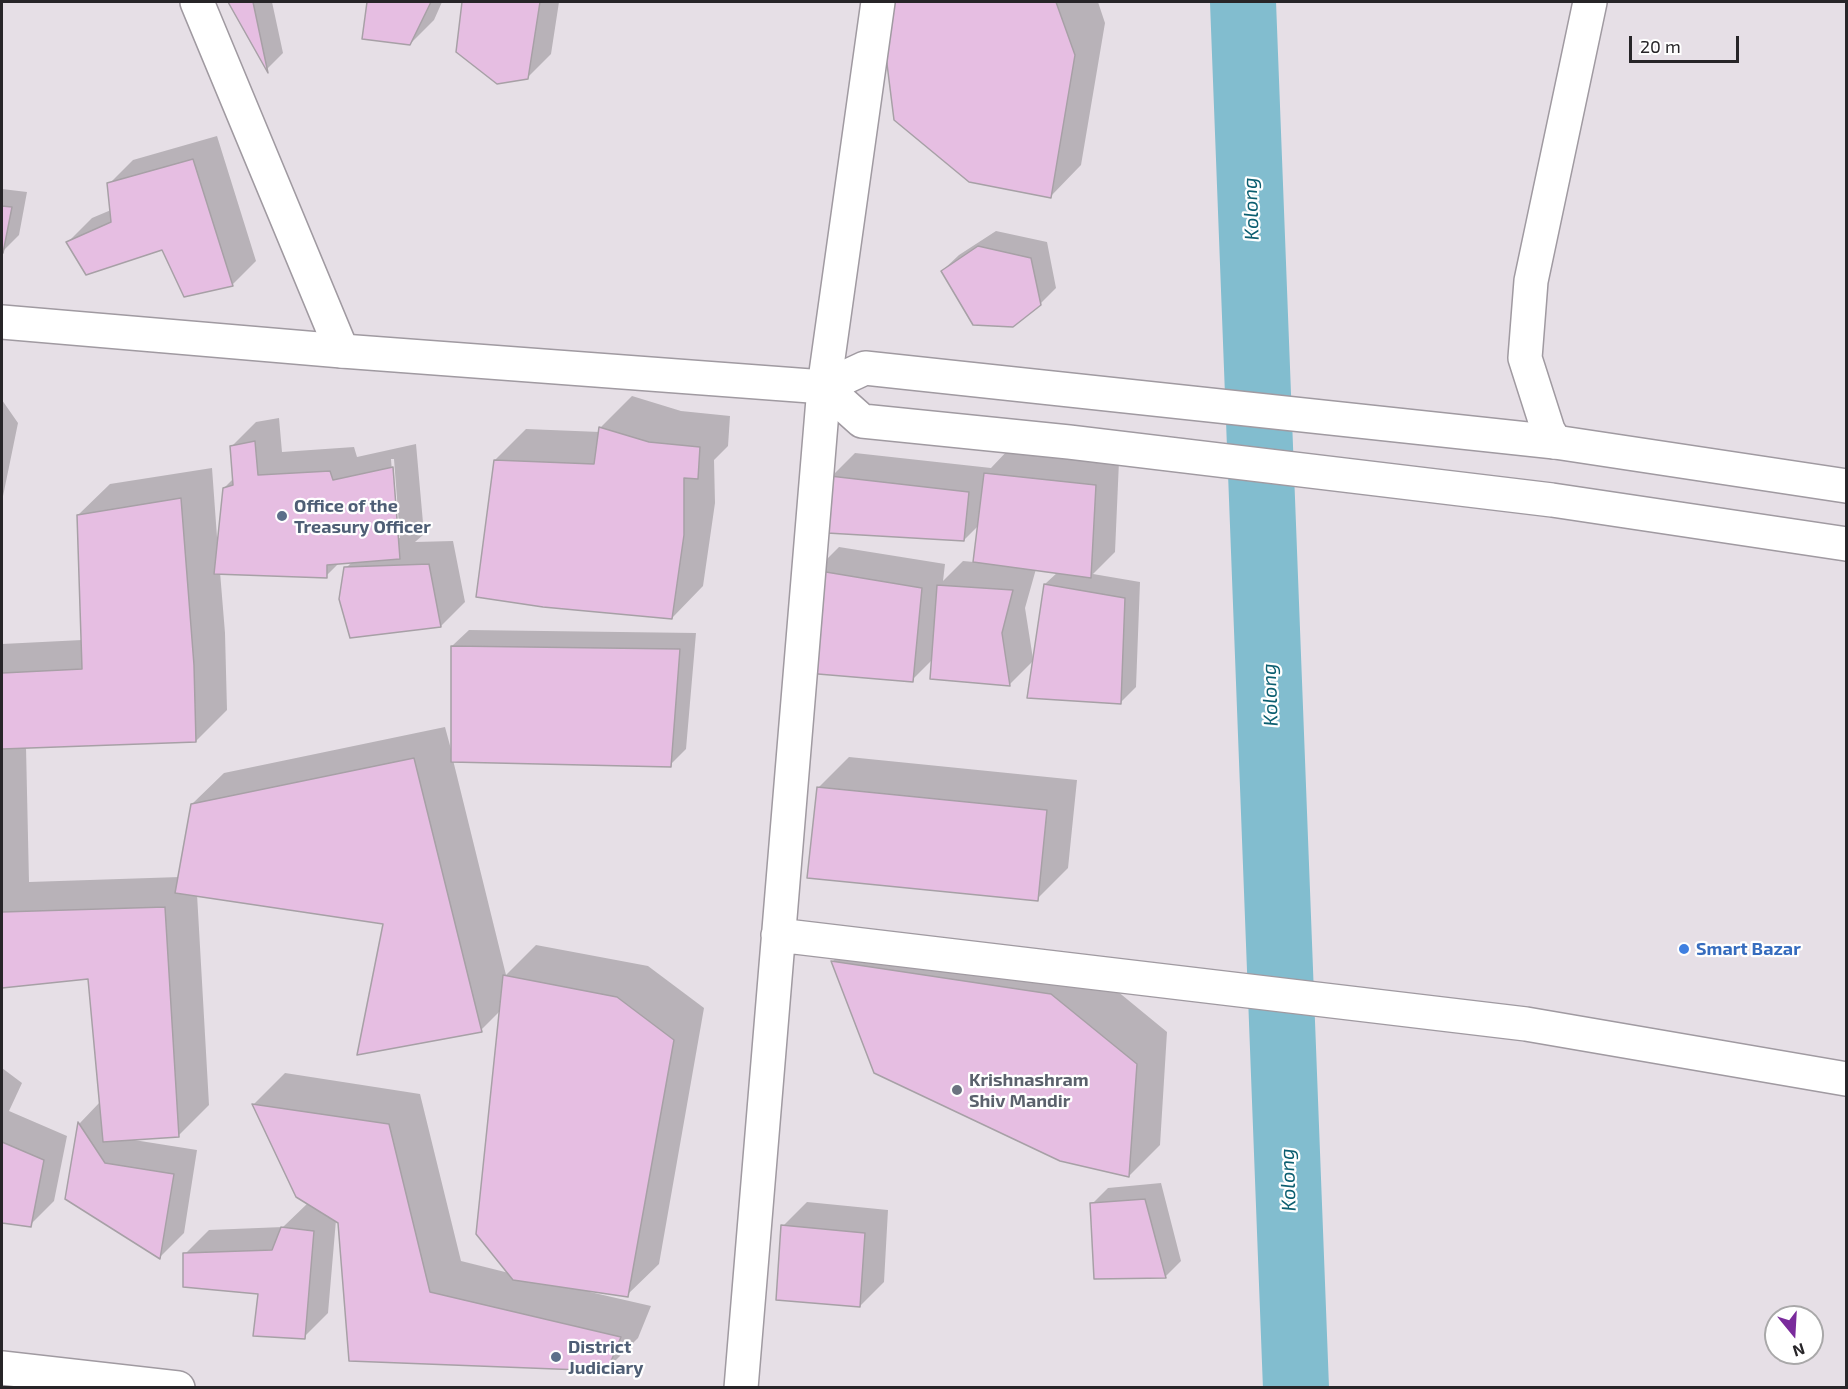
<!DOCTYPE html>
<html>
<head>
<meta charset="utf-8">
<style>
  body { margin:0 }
  #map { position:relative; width:1848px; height:1389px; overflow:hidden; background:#e6dfe6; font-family:"Exo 2",sans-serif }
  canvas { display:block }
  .frame { position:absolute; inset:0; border:3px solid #272528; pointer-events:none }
  .north { position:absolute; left:1764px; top:1305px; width:60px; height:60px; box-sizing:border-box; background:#fff; border:2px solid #a9a8a9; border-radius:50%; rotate:162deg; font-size:16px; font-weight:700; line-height:24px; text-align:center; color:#272528 }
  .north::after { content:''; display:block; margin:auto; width:21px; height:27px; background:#7a2b9c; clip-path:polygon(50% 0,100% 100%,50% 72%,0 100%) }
  .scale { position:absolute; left:1629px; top:36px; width:110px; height:27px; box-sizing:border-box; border:3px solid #272528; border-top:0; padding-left:8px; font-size:18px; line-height:21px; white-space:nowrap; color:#272528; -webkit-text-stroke:4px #fff; paint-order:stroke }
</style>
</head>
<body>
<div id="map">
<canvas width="1848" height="1389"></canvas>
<div class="frame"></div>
<div class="north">N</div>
<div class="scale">20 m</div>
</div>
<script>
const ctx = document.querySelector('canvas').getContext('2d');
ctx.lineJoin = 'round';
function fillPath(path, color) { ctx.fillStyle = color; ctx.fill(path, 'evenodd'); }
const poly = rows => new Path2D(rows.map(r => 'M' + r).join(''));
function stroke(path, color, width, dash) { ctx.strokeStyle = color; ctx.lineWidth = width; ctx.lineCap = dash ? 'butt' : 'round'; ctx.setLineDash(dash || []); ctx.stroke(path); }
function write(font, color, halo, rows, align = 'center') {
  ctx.font = font + ' "Exo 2",sans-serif'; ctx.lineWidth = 4.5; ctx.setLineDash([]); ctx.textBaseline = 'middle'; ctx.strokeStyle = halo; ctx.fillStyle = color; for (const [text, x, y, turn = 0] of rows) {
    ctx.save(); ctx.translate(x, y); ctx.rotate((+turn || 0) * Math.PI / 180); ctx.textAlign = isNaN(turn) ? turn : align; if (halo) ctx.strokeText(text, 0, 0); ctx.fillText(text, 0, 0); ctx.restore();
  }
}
const shadow = poly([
  [230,2,272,2,283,53,267,69],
  [368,2,442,2,434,20,410,44,364,38],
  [464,2,559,2,551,54,527,78,457,52],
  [890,2,1098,2,1105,23,1081,165,1050,197],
  [217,136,256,261,232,285,162,249,68,242,92,218,111,210,109,184,133,160],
  [2,189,27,192,19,235,3,251],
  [996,231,1047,242,1056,288,1040,304,942,271,959,255],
  [632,396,681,411,730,416,728,446,714,460,715,503,703,586,672,618,495,460,526,429,600,432,601,427],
  [2,400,18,423,2,501],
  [279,418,282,452,354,447,357,457,416,444,424,534,415,542,453,541,465,602,441,626,346,568,353,561,340,562,326,576,220,572,225,633,227,710,196,741,26,747,29,882,180,877,192,804,224,773,445,727,452,753,452,646,469,630,696,633,686,749,670,765,453,760,506,975,536,945,648,966,704,1008,659,1264,627,1295,590,1290,590,1292,651,1306,638,1338,606,1370,350,1360,339,1222,336,1220,328,1313,304,1337,260,1293,185,1254,209,1230,283,1227,308,1203,297,1196,254,1104,285,1073,420,1094,461,1261,509,1273,501,1010,481,1030,384,922,197,894,209,1105,178,1136,134,1140,197,1150,184,1233,160,1257,66,1198,80,1123,100,1102,89,977,2,987,2,644,82,640,78,515,110,484,212,468,217,537,219,537,224,488,234,478,232,446,256,422],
  [391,459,394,459,400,538,397,538],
  [1009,449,1119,461,1115,552,1093,574,1140,582,1136,687,1120,703,1034,660,1010,684,932,678,933,659,912,680,816,570,839,547,945,564,943,581,963,561,974,562,979,525,964,540,831,477,855,453,991,468],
  [1036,569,1058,572,1045,584,1033,659,1025,608],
  [849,757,1077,780,1068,868,1037,899,818,788],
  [863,931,1083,963,1167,1032,1160,1145,1129,1176,833,961],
  [2,1068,22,1083,9,1111,67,1136,54,1201,30,1225,2,1222],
  [1161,1183,1181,1261,1165,1277,1092,1204,1108,1188],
  [807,1202,888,1210,884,1282,860,1306,783,1226]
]);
const river = poly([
  [1243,2,1296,1388]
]);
const building = poly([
  [228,2,253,2,268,73,228,2],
  [367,2,431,2,410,45,362,39,367,2],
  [462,2,540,2,528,79,497,84,456,52,462,2],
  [888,2,1056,2,1075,55,1051,198,969,182,894,120,883,32,888,2],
  [193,159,233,286,184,297,162,250,86,275,66,242,111,222,107,183,193,159],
  [2,206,12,207,3,253,2,253,2,206],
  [978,246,1031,258,1041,305,1013,327,973,325,941,271,978,246],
  [599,427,649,442,700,447,698,479,684,478,684,535,672,619,543,607,476,597,494,460,594,464,599,427],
  [255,441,258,475,330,471,333,480,393,467,400,559,327,565,327,578,214,574,223,488,233,485,230,446,255,441],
  [984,473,1096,485,1091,578,973,562,984,473],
  [830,476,969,492,964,541,827,533,830,476],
  [181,498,194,665,196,742,2,749,2,673,82,669,77,515,181,498],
  [429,564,441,627,350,638,339,599,344,567,429,564],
  [814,570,922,588,913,682,806,673,814,570],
  [1044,584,1125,598,1121,704,1027,698,1044,584],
  [937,585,1013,590,1002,633,1010,686,930,679,937,585],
  [451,646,680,649,671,767,451,762,451,646],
  [414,758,482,1032,357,1055,383,924,175,893,191,804,414,758],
  [817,787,1047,810,1038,901,807,878,817,787],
  [165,907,179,1137,103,1142,88,979,2,988,2,912,165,907],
  [831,961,1051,994,1137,1064,1129,1177,1060,1161,874,1073,831,961],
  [503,975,617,997,674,1040,628,1297,513,1280,476,1234,503,975],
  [252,1104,389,1124,430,1292,621,1337,607,1371,349,1361,338,1223,296,1197,252,1104],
  [78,1122,105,1163,174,1174,160,1259,65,1199,78,1122],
  [2,1142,44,1160,31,1227,2,1223,2,1142],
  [1145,1199,1166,1278,1094,1279,1090,1203,1145,1199],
  [781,1225,865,1233,860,1307,776,1300,781,1225],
  [281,1227,314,1231,305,1339,253,1336,258,1294,183,1287,183,1253,272,1250,281,1227]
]);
const minor = poly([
  [197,2,342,351],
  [1555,442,1548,430,1525,358,1531,281,1590,2],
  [778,935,1526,1024,1846,1079],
  [2,1368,178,1388],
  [741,1388,824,387,878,2]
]);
const major = poly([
  [2,322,342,351,824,387,865,368,1555,442,1846,486],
  [824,387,862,421,1069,442,1552,500,1846,544]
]);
const markers = [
  [282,516,6,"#5c6f8a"],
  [1684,949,6,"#3f7fe0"],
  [957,1090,6,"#6b7280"],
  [556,1357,6,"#5c6f8a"]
];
const serviceNames = [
  ["Office of the",294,506],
  ["Treasury Officer",294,527],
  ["District",568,1347],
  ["Judiciary",568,1368]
];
const shopNames = [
  ["Smart Bazar",1696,949]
];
const worshipNames = [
  ["Krishnashram",969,1080],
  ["Shiv Mandir",969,1101]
];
const waterNames = [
  ["Kolong",1251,209,-92],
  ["Kolong",1270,695,-92],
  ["Kolong",1288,1180,-92]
];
fillPath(shadow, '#0003');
stroke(river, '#82bdcf', 66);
fillPath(building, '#e6bee2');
stroke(building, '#a7a0a6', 1.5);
stroke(minor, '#a09aa1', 36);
stroke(major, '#a09aa1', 36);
stroke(minor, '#fff', 33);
stroke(major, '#fff', 33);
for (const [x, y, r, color] of markers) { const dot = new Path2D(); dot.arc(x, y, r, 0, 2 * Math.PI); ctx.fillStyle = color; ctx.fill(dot); stroke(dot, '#fff', 2); }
write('bold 18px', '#4e5e75', '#fff', serviceNames, 'left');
write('bold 18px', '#366cbe', '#fff', shopNames, 'left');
write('bold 18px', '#5b616d', '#fff', worshipNames, 'left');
write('italic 20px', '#0b5e70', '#fff', waterNames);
</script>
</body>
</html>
